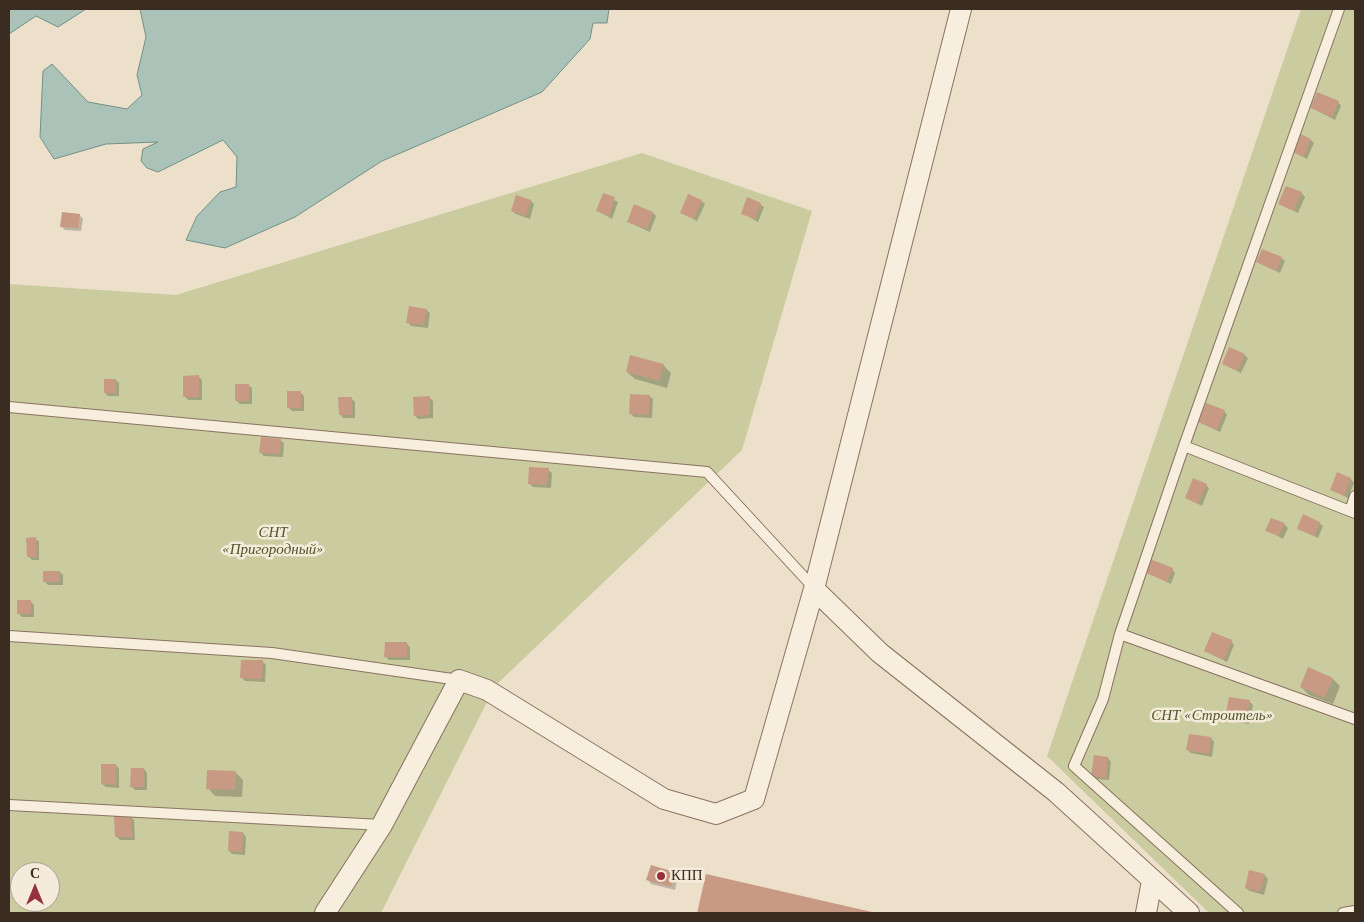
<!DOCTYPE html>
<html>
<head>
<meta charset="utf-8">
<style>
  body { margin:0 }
  #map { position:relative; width:1364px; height:922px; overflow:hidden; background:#ede0cb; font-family:"Libre Baskerville",serif }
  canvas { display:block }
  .frame { position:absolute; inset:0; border:10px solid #3b2c22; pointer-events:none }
  .north { position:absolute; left:10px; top:862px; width:50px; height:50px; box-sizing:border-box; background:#f5ebda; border:1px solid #ab9f90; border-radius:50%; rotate:0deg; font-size:14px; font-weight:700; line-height:20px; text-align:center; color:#3b2c22 }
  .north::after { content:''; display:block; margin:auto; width:18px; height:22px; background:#95333d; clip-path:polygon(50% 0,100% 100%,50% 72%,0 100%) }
</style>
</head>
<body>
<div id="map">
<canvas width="1364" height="922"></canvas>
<div class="frame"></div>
<div class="north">С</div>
</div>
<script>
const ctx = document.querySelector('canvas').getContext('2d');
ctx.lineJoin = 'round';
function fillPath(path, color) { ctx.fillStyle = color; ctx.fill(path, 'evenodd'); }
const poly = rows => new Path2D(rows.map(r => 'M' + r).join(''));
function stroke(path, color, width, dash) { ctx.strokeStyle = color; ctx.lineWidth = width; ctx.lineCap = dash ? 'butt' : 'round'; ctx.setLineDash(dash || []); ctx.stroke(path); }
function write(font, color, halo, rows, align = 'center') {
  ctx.font = font + ' "Libre Baskerville",serif'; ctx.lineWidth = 5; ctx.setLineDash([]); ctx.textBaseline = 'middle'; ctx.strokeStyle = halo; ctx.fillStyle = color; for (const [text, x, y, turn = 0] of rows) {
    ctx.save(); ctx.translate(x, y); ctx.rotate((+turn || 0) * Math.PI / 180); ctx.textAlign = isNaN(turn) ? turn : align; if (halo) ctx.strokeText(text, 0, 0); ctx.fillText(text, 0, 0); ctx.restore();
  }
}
const green = poly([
  [1301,9,1355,9,1355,913,1209,913,1047,756],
  [642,153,812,211,742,450,495,686,381,913,9,913,9,284,176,295],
  [20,872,50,872,50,902,20,902]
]);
const water = poly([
  [9,9,86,9,58,27,36,16,9,34,9,9],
  [140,9,609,9,607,23,593,23,590,39,542,92,382,161,295,217,225,248,186,240,197,216,220,192,236,187,237,157,223,140,158,172,147,168,141,161,143,149,158,142,106,144,54,159,40,137,43,71,52,64,88,102,127,109,142,95,137,75,146,37,140,9]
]);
const shadow = poly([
  [1338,102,1341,106,1335,120,1312,108],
  [1311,140,1314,143,1307,159,1292,151],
  [1301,193,1305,197,1298,213,1280,204],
  [604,195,618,202,612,219,598,211],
  [531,201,534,204,530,219,516,214,512,211],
  [701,201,705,204,697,221,681,212],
  [760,204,764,207,758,222,742,213],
  [653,213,656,216,650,232,628,222],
  [79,215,83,219,81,231,65,230,62,227],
  [1281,258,1285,261,1280,273,1258,262],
  [426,310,430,313,428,328,411,326,408,322],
  [1244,355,1248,358,1241,373,1223,364],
  [663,365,671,373,667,388,635,379,627,372],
  [198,376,202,380,202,400,188,400,185,396],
  [116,380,119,383,119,396,108,396,105,393],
  [248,385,252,388,252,404,240,404,236,400],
  [301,393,304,396,304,411,292,411,288,407],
  [649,396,653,399,652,418,634,417,630,413],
  [429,397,433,401,433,418,418,419,415,415],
  [351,398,355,402,355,418,343,418,340,414],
  [1224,411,1227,415,1220,432,1199,422],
  [280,440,284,443,283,457,264,456,261,453],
  [548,470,552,473,551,488,533,487,530,484],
  [1351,479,1354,483,1348,498,1331,489],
  [1206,485,1209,488,1202,506,1187,498],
  [1319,523,1323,526,1318,538,1298,528],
  [1284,524,1288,528,1283,539,1267,530],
  [35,538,39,542,39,560,32,560,28,556],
  [1172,569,1175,573,1171,584,1146,572],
  [60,572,63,575,63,585,48,585,44,581],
  [30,601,34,605,34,617,22,617,18,613],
  [1231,641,1234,645,1227,662,1205,651],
  [407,644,410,647,410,660,389,660,386,657],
  [262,661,266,665,265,682,245,681,242,678],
  [1333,679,1340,686,1333,704,1309,695,1301,687],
  [1249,701,1253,705,1249,724,1230,721,1227,717],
  [1211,738,1214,742,1212,757,1191,753,1188,750],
  [1095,757,1108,758,1111,762,1109,780,1096,779,1093,775],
  [116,765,119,769,119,788,106,787,102,784],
  [144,769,147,773,147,790,135,790,132,787],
  [236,773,243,780,242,797,215,796,208,788],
  [131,817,134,820,135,840,120,840,116,836],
  [243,833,246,837,245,855,232,854,229,851],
  [651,867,675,873,678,876,675,890,651,884,648,880],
  [1264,875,1268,879,1264,895,1250,891,1246,888],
  [707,876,870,913,698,913]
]);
const building = poly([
  [1317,92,1339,101,1332,117,1310,108],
  [1298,133,1311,139,1304,157,1291,151],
  [1286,186,1302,192,1294,211,1278,204],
  [603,193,615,197,609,216,596,211],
  [688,194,702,200,694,219,680,213],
  [516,195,531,200,526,216,511,211],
  [747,197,761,203,755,219,741,214],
  [634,204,653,212,647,229,627,222],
  [62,212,80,214,78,228,60,227],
  [1262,249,1282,257,1276,271,1256,262],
  [409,306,427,309,424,325,406,323],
  [1229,347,1245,354,1238,371,1222,364],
  [630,355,664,364,659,381,626,372],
  [199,375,199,397,183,397,183,376],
  [104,379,116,379,116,393,104,393],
  [235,384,249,384,249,401,235,401],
  [287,391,301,391,301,408,287,408],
  [630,394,650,395,649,415,629,414],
  [430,396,430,415,414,416,413,397],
  [338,397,352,397,352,415,339,415],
  [1206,403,1225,410,1217,430,1198,422],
  [261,437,281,439,280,454,259,453],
  [529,467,549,468,547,485,528,484],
  [1337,472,1351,478,1344,496,1330,490],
  [1193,478,1207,484,1198,504,1185,498],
  [1303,514,1320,522,1314,536,1297,529],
  [1271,518,1285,523,1279,536,1265,531],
  [36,537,37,557,27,557,26,538],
  [1150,559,1173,568,1167,582,1144,572],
  [43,571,60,571,60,582,43,582],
  [17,600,31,600,31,614,17,614],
  [1212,632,1232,640,1224,660,1204,651],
  [385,642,407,642,407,657,384,657],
  [241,660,263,660,262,679,240,678],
  [1308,667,1333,678,1325,698,1300,687],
  [1229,697,1250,700,1246,721,1225,718],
  [1189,734,1211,737,1209,754,1186,750],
  [1094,755,1108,757,1106,778,1091,776],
  [101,764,116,764,116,785,101,784],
  [131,768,144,768,144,787,130,787],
  [207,770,236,771,235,790,206,789],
  [114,816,131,816,132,837,115,837],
  [229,831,243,832,242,852,228,851],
  [651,865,675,872,671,887,646,880],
  [1249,870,1265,874,1260,892,1245,888],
  [706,874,872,912,872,913,697,913]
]);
const service = poly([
  [9,407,707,472,814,588],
  [1184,446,1355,513],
  [1350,511,1355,496],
  [1120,634,1355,719],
  [9,636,272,653,459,680],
  [9,805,382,825],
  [1238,913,1074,766,1103,699,1120,634,1184,446,1339,9],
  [1343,913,1355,911]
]);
const minor = poly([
  [961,9,814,589,880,653,1056,792,1189,913],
  [325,913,382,825,459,680,487,690,664,799,716,814,754,799,814,589],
  [1146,913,1152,881]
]);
const markers = [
  [661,876,5,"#95333d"]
];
const parkNames = [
  ["СНТ",273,533],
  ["«Пригородный»",273,550],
  ["СНТ «Строитель»",1212,716]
];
const poiNames = [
  ["КПП",671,876]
];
fillPath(green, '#cacb9f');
fillPath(water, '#abc2b9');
stroke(water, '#729086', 1);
fillPath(shadow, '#0003');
fillPath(building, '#c89a84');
stroke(service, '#897260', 12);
stroke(minor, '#897260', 22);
stroke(service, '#f8eede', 10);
stroke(minor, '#f8eede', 20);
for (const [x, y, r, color] of markers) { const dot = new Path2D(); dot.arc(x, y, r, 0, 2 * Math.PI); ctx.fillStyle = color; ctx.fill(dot); stroke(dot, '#f5ebda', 2); }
write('italic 15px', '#4f562a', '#f5ebda', parkNames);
write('15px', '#3b2c22', '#f5ebda', poiNames, 'left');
</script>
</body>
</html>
